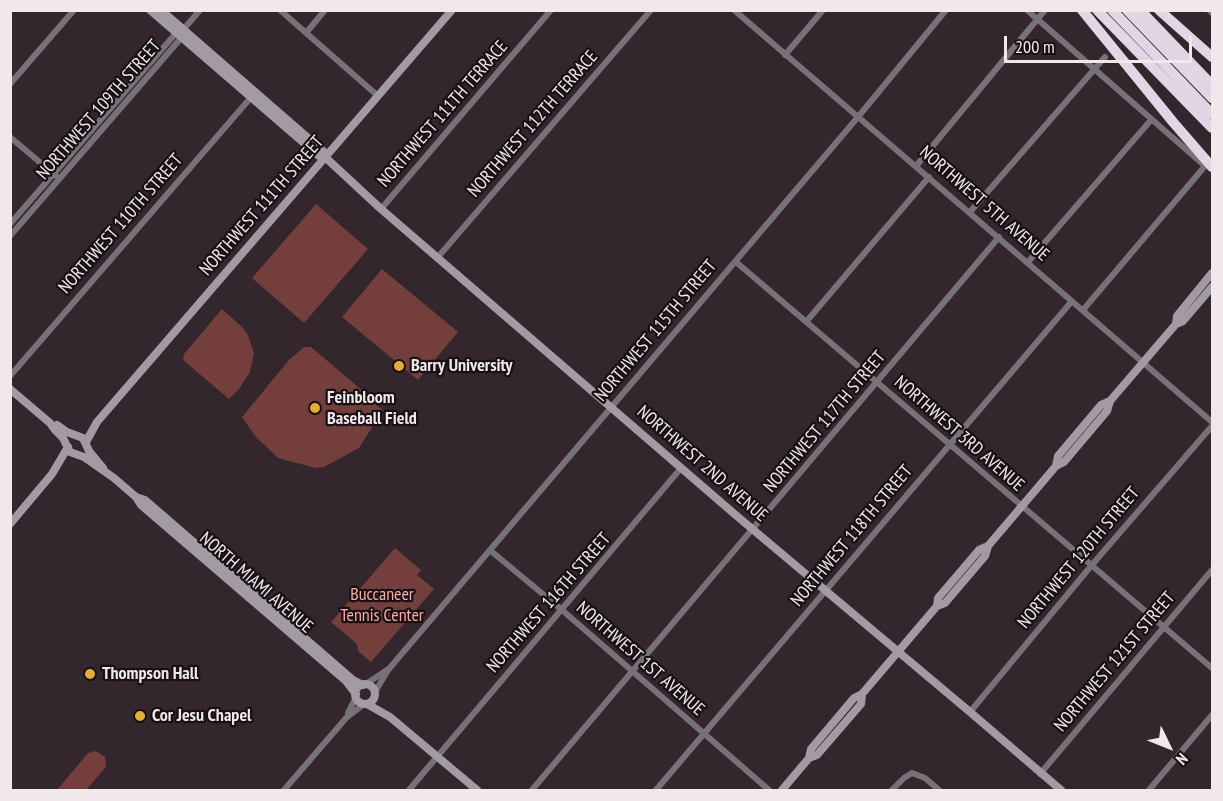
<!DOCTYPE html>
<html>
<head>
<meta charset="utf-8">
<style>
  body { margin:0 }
  #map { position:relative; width:1223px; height:801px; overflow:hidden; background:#33262d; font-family:"PT Sans Narrow",sans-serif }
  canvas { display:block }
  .frame { position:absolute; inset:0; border:12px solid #f1e8ec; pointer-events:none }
  .north { position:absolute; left:1139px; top:717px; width:60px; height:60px; -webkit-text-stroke:4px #171114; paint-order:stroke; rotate:133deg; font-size:16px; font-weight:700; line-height:24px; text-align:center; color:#f1e8ec }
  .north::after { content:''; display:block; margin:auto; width:21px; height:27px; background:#f1e8ec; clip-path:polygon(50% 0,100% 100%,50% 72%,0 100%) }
  .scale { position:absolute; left:1004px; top:36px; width:188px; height:27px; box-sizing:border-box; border:3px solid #f1e8ec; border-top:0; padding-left:8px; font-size:18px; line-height:21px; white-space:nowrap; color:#f1e8ec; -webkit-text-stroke:4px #171114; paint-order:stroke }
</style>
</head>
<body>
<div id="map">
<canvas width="1223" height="801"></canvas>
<div class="frame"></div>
<div class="north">N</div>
<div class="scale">200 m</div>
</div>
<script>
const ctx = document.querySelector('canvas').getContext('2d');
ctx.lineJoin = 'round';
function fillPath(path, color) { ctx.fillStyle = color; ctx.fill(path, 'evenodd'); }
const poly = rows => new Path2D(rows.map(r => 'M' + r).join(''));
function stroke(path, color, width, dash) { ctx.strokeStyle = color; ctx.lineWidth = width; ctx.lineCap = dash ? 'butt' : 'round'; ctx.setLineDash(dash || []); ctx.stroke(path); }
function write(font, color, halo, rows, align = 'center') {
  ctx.font = font + ' "PT Sans Narrow",sans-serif'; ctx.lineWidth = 4.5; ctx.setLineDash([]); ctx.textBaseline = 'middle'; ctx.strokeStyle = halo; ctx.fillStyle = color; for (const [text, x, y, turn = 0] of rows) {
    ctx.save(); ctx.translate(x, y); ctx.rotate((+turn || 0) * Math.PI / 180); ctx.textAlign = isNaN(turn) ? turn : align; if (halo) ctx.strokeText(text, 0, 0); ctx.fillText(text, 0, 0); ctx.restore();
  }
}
const green = poly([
  [316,204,368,249,304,323,252,278],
  [382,269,458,332,418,380,342,317],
  [222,309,242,327,248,335,254,353,250,372,239,389,229,399,183,360,184,354],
  [304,347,311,347,376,402,376,405,383,410,359,448,324,467,316,468,278,458,255,436,242,417,289,360],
  [395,548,421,570,417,575,434,589,371,662,358,651,357,644,331,622],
  [96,751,105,757,106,767,86,790,57,790,88,753]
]);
const street = poly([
  [280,10,378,96],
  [734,10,1212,422],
  [1027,10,1205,166],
  [1209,10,1212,13],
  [306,33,325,10],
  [785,55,823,10],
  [10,84,74,10],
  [10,137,56,176],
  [917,165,1045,10],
  [381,209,551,10],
  [970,212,1105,57],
  [10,224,177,32],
  [10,236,182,37,183,30,200,10],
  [438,257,651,10],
  [736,262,1212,668],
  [1028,262,1151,120],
  [1083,310,1205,166],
  [806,322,929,177],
  [10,376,253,95],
  [491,551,562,610,769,790],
  [366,684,387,670],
  [375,692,388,670,858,117,946,10],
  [970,712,1091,566,1212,426],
  [348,713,356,697],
  [1040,774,1212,570],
  [284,790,347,717,364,704],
  [409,790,681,468],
  [532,790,999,237],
  [656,790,1072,301],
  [892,790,904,778,912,773,925,778,939,790],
  [1149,790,1212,715]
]);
const secondary = poly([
  [150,10,319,156,325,157],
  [161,10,323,151,325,157,381,209,738,517,970,712,1061,790],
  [1176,324,1177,316,1212,273],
  [10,389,50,423,55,430,63,438,70,452,84,457,114,478,136,497,141,505,346,681,356,694],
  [57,425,67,432,83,438,89,451,103,468],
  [86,442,97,422,452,10],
  [1056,466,1058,456,1101,405,1110,401],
  [136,497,145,500,353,680,363,685],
  [10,524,52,474,68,447],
  [937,606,938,598,979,550,988,546,1056,466,1064,462,1107,411,1110,401,1176,324,1183,321,1212,287],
  '355 694a10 10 0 1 1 20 0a10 10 0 1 1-20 0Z',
  [367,704,390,717,477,790],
  [809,758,811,749,854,698,862,694,937,606,945,603,985,556,988,546],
  [782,790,809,758,817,755,861,704,862,694]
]);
const highway = poly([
  [1082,10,1173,122,1212,167],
  [1097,10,1212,128],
  [1112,10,1212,114],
  [1127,10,1212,98],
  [1140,10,1212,85],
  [1159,10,1212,57]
]);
const markers = [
  [399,366,6,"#e3ae35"],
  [315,408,6,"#e3ae35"],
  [90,674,6,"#e3ae35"],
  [140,716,6,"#e3ae35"]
];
const streetNames = [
  ["NORTHWEST 109TH STREET",99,110,-49],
  ["NORTHWEST 111TH TERRACE",443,114,-49],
  ["NORTHWEST 112TH TERRACE",533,124,-49],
  ["NORTHWEST 5TH AVENUE",984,204,41],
  ["NORTHWEST 111TH STREET",262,206,-49],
  ["NORTHWEST 110TH STREET",121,224,-49],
  ["NORTHWEST 115TH STREET",656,331,-50],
  ["NORTHWEST 117TH STREET",825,422,-50],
  ["NORTHWEST 3RD AVENUE",959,434,41],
  ["NORTHWEST 2ND AVENUE",702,464,41],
  ["NORTHWEST 118TH STREET",852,536,-50],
  ["NORTHWEST 120TH STREET",1079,558,-50],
  ["NORTH MIAMI AVENUE",256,583,41],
  ["NORTHWEST 116TH STREET",549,603,-49],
  ["NORTHWEST 1ST AVENUE",640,659,41],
  ["NORTHWEST 121ST STREET",1115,662,-50]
];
const poiNames = [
  ["Barry University",411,366],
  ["Feinbloom",327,398],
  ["Baseball Field",327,419],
  ["Thompson Hall",102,674],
  ["Cor Jesu Chapel",152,716]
];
const parkNames = [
  ["Buccaneer",382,595],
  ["Tennis Center",382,616]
];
fillPath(green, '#733e3c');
stroke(street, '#777278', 6);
stroke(secondary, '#a39ba4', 8);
stroke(highway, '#e3d6e4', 10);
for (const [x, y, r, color] of markers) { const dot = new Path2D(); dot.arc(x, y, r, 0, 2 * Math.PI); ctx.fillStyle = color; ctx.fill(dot); stroke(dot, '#171114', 2); }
write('18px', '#f1e8ec', '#171114', streetNames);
write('bold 18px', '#f1e8ec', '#171114', poiNames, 'left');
write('18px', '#fcaba6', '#171114', parkNames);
</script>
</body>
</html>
